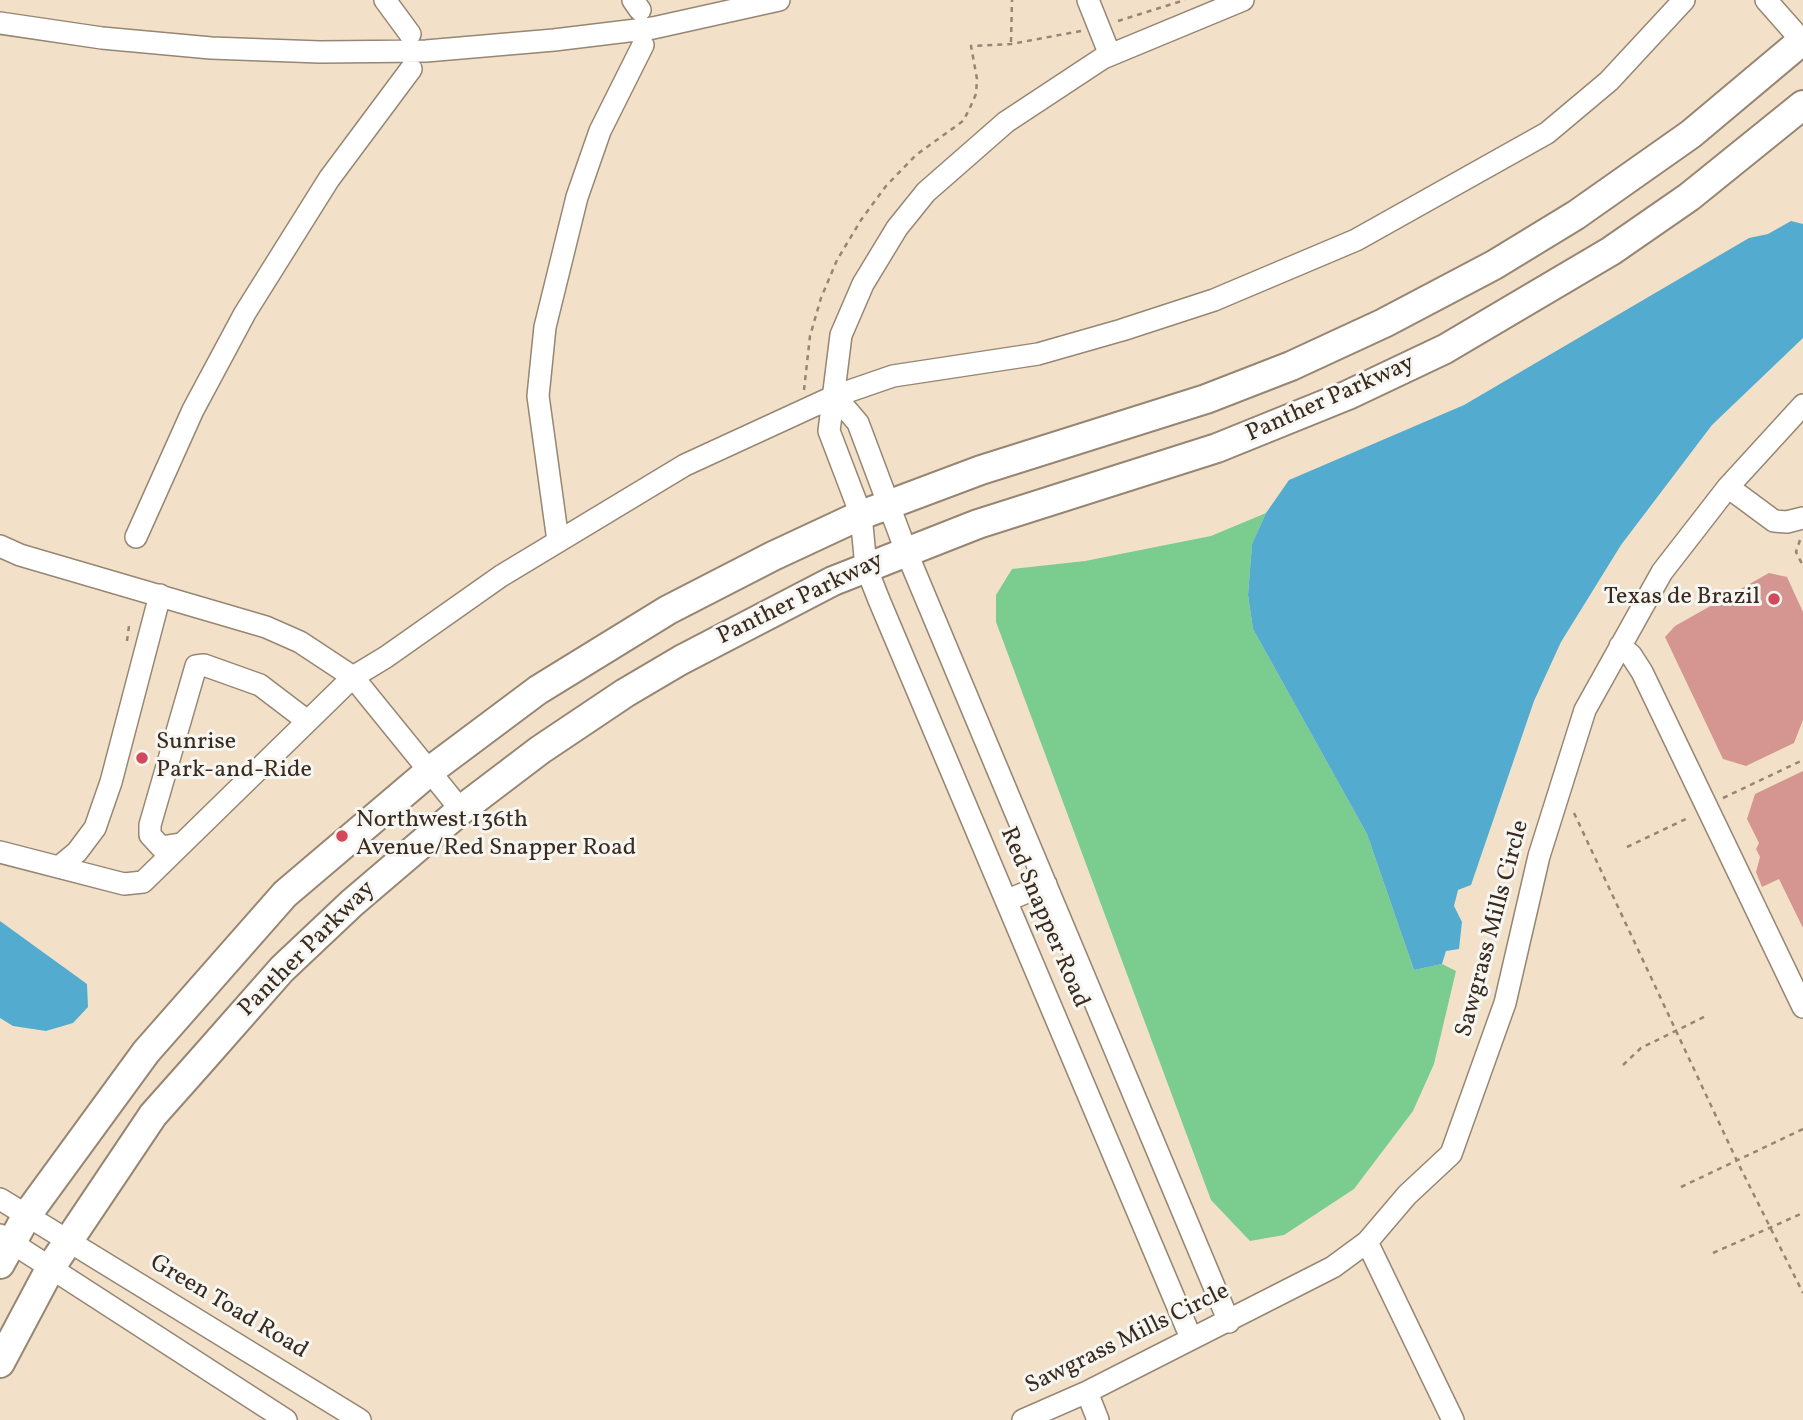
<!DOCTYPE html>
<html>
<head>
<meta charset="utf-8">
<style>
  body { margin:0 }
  canvas { display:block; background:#f2e1c8 }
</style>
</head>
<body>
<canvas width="1803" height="1420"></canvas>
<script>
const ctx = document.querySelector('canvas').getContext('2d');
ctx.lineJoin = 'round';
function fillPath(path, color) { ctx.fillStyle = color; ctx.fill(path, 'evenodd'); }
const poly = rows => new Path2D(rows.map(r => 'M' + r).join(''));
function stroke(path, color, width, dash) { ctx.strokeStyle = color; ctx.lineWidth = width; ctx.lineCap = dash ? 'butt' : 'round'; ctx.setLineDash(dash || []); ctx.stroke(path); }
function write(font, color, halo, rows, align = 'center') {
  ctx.font = font + ' Vollkorn,serif'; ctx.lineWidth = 6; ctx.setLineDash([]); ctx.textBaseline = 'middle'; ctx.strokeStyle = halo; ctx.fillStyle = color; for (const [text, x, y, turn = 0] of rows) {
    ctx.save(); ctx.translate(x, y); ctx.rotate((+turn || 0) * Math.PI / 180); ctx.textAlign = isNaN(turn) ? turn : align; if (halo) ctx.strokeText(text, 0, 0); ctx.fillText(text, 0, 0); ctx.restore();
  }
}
const green = poly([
  [1266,513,1252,544,1248,595,1253,629,1367,834,1414,970,1442,964,1456,971,1434,1064,1413,1111,1354,1189,1284,1235,1250,1241,1211,1200,996,622,996,595,1012,569,1085,561,1211,536]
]);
const water = poly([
  [1791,221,1803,224,1803,338,1712,425,1621,545,1561,642,1534,701,1471,885,1458,890,1454,906,1462,922,1459,949,1446,951,1442,964,1414,970,1367,834,1253,629,1248,595,1252,544,1266,513,1289,480,1464,405,1749,238,1768,234],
  [0,921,87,984,88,1007,73,1023,46,1031,13,1026,0,1018]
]);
const building = poly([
  [1769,573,1787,577,1803,612,1803,720,1794,743,1746,766,1723,759,1665,637,1675,626],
  [1803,771,1803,928,1779,879,1762,887,1756,872,1760,857,1756,849,1759,843,1747,819,1755,794]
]);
const path = poly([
  [1118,21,1185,0],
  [1011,42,1012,0],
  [804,390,810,336,821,298,837,260,861,220,886,186,916,155,963,121,969,110,976,94,977,79,971,46,1011,44,1081,31],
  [1800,540,1796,552,1803,566],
  [127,641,129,626],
  [1723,798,1803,760],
  [1574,813,1737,1161,1803,1293],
  [1627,847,1690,817],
  [1623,1065,1641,1048,1708,1015],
  [1681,1187,1803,1129],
  [1713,1253,1803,1213]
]);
const minor = poly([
  [385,0,410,34],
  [633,0,640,10],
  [1088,0,1110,55],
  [1766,0,1803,42],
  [0,23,102,38,211,48,320,52,426,51,554,40,653,28,779,0],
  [835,396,858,423,906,551,1229,1322],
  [1728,487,1774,521,1787,522,1803,518],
  [136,537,193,410,245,313,329,179,411,69],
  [558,541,538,396,545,327,577,197,600,131,643,45],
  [0,546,20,555,266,627,300,642,353,677,461,810],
  [1620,646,1631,655,1642,672,1803,1007],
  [180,844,161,847,150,835,150,825,196,666,204,665,260,685,306,720],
  [0,852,124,884,143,882,353,677,386,657,501,576,685,465,835,396,893,376,1038,354,1122,330,1214,300,1356,240,1547,133,1609,81,1684,0],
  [59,867,77,852,95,828,111,782,160,595],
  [1008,900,1046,884],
  [0,1199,360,1420],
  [0,1235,286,1420],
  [1367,1242,1453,1420],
  [1191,1338,879,600,866,567,861,515,829,431,841,335,863,284,897,228,926,192,1006,122,1103,58,1243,0],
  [1087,1392,1098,1420],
  [1023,1420,1087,1392,1333,1267,1367,1242,1407,1195,1451,1154,1505,1003,1539,856,1585,710,1662,572,1728,487,1803,405]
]);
const major = poly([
  [0,1264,27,1215,146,1052,285,894,431,770,538,690,668,610,773,556,861,515,981,470,1206,399,1291,366,1384,323,1494,265,1576,215,1691,134,1803,40],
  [0,1363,51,1267,153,1115,201,1061,282,969,352,903,461,810,540,750,625,693,681,660,833,581,978,524,1217,448,1348,395,1445,349,1611,251,1689,197,1803,105]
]);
const markers = [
  [1774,599,7,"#d1495b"],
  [142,758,7,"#d1495b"],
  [342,836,7,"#d1495b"]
];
const streetNames = [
  ["Panther Parkway",1331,400,-24],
  ["Panther Parkway",801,600,-26],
  ["Red Snapper Road",1043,918,67],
  ["Sawgrass Mills Circle",1494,929,-75],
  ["Panther Parkway",308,950,-45],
  ["Green Toad Road",228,1308,31],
  ["Sawgrass Mills Circle",1128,1340,-26]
];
const poiNames = [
  ["Texas de Brazil",1760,599,"right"],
  ["Sunrise",156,744],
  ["Park-and-Ride",156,772],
  ["Northwest 136th",356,822],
  ["Avenue/Red Snapper Road",356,850]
];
fillPath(green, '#7bcd8f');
fillPath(water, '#53acd0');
fillPath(building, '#d59692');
stroke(minor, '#968673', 24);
stroke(major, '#968673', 32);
stroke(path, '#968673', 2.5, [5, 5]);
stroke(minor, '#fff', 21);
stroke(major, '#fff', 28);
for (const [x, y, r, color] of markers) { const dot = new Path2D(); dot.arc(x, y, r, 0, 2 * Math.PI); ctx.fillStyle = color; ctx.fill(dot); stroke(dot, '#f6f6f2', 2.5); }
write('24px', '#3b2a1e', '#f6f6f2', streetNames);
write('24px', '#3b2a1e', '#f6f6f2', poiNames, 'left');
</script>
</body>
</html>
